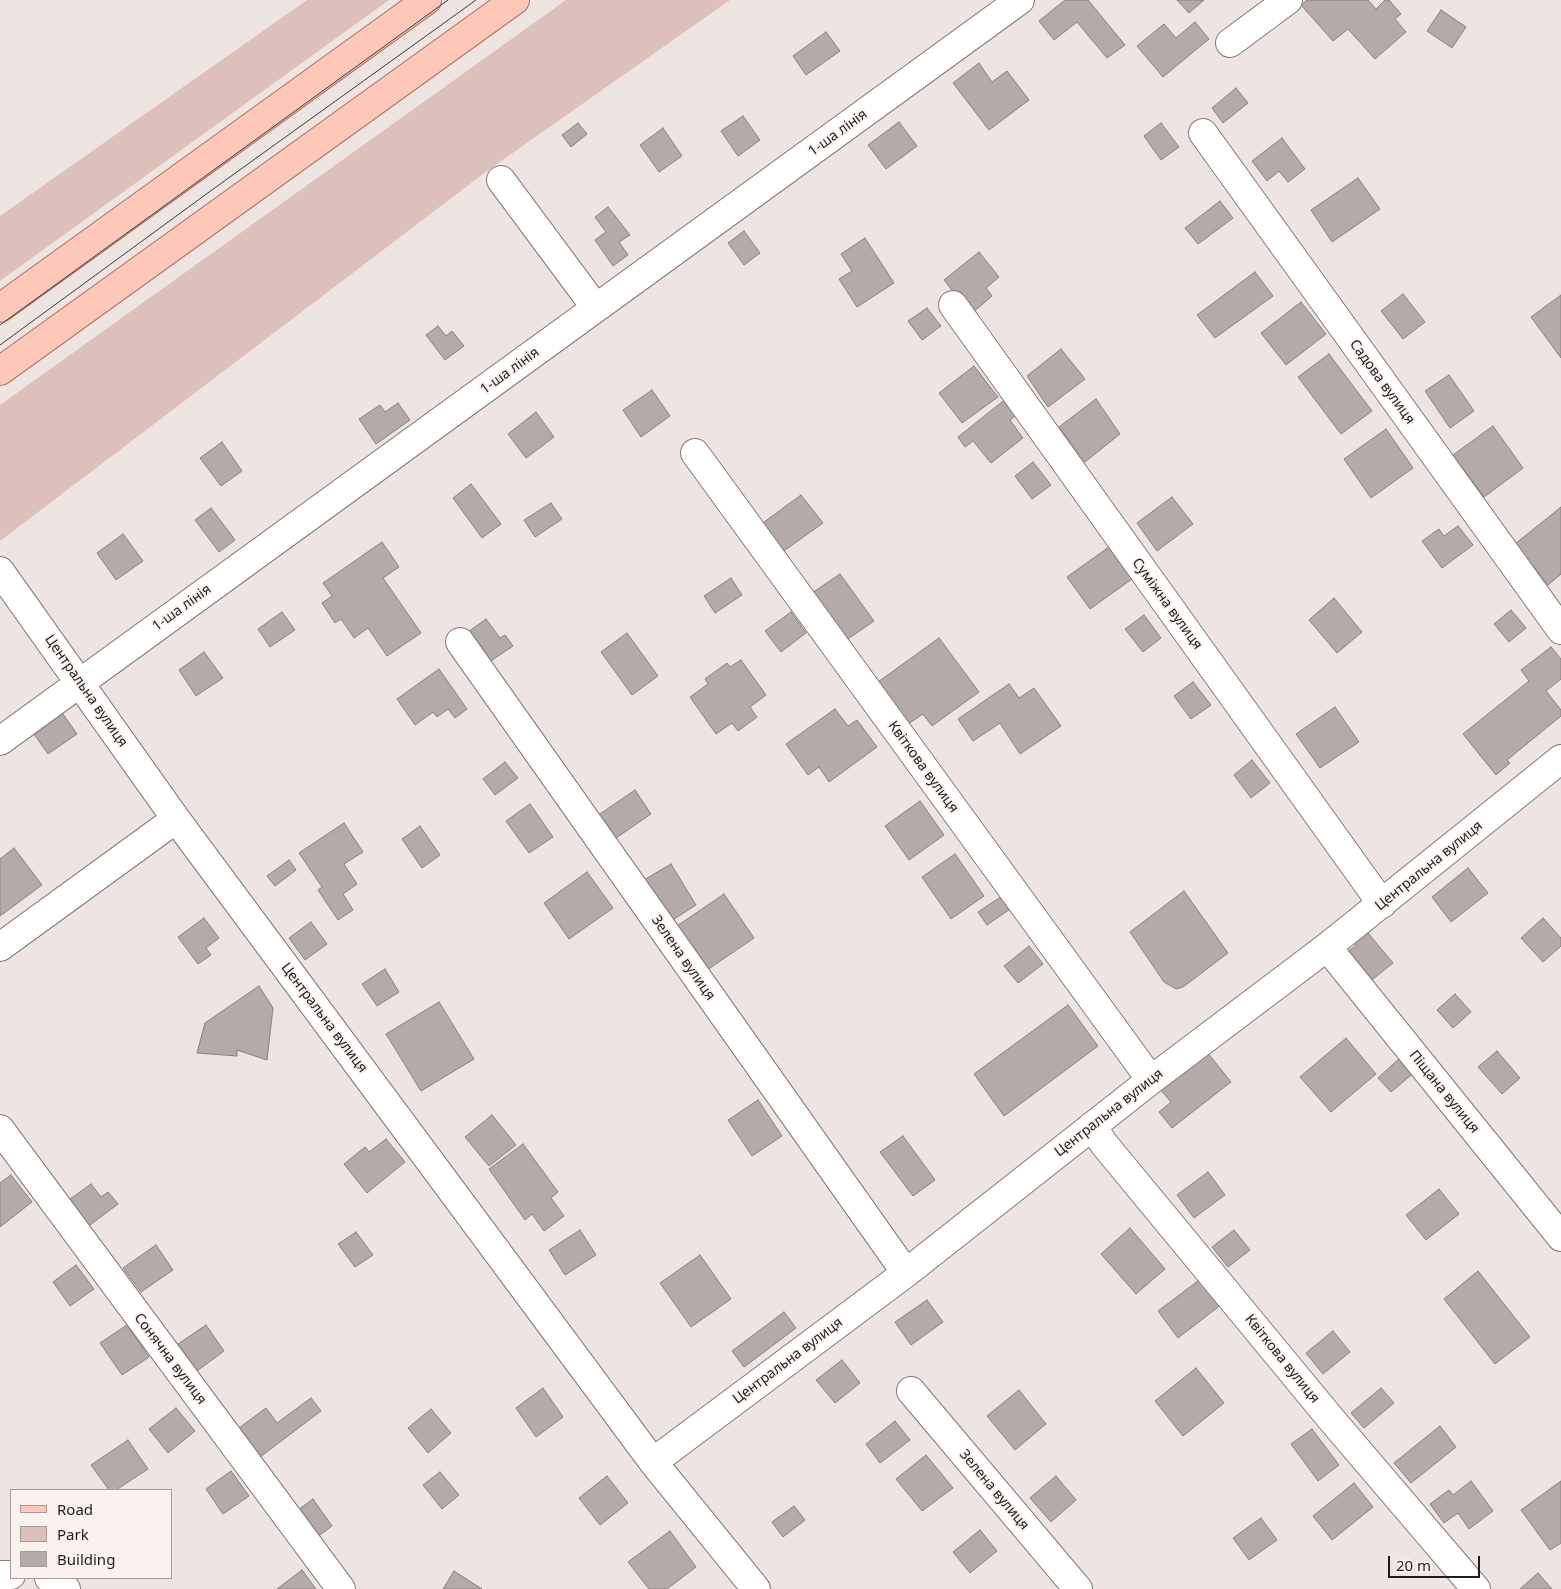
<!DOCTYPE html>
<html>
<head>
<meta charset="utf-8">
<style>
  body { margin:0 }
  #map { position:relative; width:1561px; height:1589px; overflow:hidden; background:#eee4e2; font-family:"Noto Sans",sans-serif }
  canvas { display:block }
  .legend { position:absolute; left:10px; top:1489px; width:162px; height:90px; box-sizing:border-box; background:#fbf2ef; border:1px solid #a39c9a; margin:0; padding:6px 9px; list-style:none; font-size:15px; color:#1f1c1b }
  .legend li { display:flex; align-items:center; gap:10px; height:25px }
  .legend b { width:25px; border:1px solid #a39c9a }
  .scale { position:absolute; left:1388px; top:1556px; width:92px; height:22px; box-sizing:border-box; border:2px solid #1f1c1b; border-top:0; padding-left:6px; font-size:15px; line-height:18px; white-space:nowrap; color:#1f1c1b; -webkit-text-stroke:4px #fbf2ef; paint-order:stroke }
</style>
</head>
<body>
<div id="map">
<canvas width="1561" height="1589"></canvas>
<ul class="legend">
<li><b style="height:6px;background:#fdc7b9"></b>Road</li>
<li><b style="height:14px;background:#dcc0b9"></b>Park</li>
<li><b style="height:14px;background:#b4aba9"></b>Building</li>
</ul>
<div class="scale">20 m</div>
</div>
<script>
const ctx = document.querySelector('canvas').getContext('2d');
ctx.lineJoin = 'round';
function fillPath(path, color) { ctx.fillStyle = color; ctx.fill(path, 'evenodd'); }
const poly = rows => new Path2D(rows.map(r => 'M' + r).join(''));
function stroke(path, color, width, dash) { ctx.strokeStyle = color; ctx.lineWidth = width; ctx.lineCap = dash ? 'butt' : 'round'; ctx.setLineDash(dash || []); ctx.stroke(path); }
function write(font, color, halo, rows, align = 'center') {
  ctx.font = font + ' "Noto Sans",sans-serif'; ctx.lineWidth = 4; ctx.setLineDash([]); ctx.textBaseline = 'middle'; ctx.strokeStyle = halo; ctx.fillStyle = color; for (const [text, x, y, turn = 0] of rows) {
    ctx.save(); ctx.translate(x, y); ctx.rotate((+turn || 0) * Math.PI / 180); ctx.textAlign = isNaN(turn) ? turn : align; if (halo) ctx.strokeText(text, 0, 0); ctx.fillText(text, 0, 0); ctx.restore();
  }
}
const green = poly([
  [307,0,389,0,0,281,0,216],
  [566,0,730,0,487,171,0,541,0,405]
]);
const building = poly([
  [1065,0,1088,0,1125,45,1107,58,1077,22,1054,40,1039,21,1065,0],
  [1177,0,1204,0,1189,13,1177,0],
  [1307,0,1368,0,1376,9,1385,0,1389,0,1401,14,1395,19,1406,32,1375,59,1348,29,1333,41,1301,5,1307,0],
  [1441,10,1466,27,1452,48,1427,31,1441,10],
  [1195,22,1209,39,1163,77,1137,46,1164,24,1176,38,1195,22],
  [826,32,840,51,806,75,793,56,826,32],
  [979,63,992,82,1007,71,1029,100,989,130,953,83,979,63],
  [1236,88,1248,103,1223,123,1212,108,1236,88],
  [743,116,760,140,738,156,721,131,743,116],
  [899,122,917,146,886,169,868,145,899,122],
  [578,123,587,134,571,147,562,135,578,123],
  [1161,123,1179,147,1161,160,1144,136,1161,123],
  [663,128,682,156,659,172,640,145,663,128],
  [1282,138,1305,169,1288,182,1279,171,1267,181,1252,161,1282,138],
  [1358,178,1380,209,1332,242,1311,210,1358,178],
  [1220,201,1233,218,1198,244,1185,228,1220,201],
  [608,207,630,235,619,242,628,255,613,266,595,240,606,232,595,217,608,207],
  [744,231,760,253,744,265,728,243,744,231],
  [865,238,894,283,857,307,839,279,852,271,841,254,865,238],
  [979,252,999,277,986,288,992,296,971,314,944,280,979,252],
  [1255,272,1273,296,1215,338,1197,315,1255,272],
  [1403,294,1425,322,1403,339,1381,311,1403,294],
  [1561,295,1561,358,1531,317,1561,295],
  [1301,302,1326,334,1286,365,1261,333,1301,302],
  [927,308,941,326,922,340,908,321,927,308],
  [438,326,446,336,452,331,464,346,445,360,426,335,438,326],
  [1061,349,1085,379,1048,407,1027,376,1061,349],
  [1329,354,1372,411,1341,434,1298,377,1329,354],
  [974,366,998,397,962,423,939,393,974,366],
  [1449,375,1474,411,1450,428,1425,391,1449,375],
  [652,390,670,416,641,437,623,410,652,390],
  [1007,398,1019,413,1010,420,1023,438,991,463,973,441,965,447,958,437,1007,398],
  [1096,399,1120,434,1085,462,1059,427,1096,399],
  [398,403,410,420,376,444,359,419,380,405,385,412,398,403],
  [536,412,554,437,526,458,508,434,536,412],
  [1493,426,1523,468,1484,497,1453,455,1493,426],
  [1386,429,1413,468,1371,498,1344,459,1386,429],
  [222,442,242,471,221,486,200,458,222,442],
  [1033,462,1051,485,1032,499,1015,476,1033,462],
  [471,484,501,524,482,538,453,498,471,484],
  [801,495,823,523,781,553,760,525,801,495],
  [1172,497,1193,524,1157,551,1137,523,1172,497],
  [551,503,562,519,535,537,524,520,551,503],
  [1561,507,1561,574,1548,585,1515,544,1561,507],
  [211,508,235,540,219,552,195,520,211,508],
  [1458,526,1473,545,1442,568,1422,541,1439,529,1444,536,1458,526],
  [123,534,143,561,116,580,97,553,123,534],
  [382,542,399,567,383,578,421,633,387,656,368,628,354,638,341,619,335,623,322,603,332,596,323,583,382,542],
  [1109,547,1132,579,1090,609,1067,577,1109,547],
  [840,574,874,621,845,641,812,593,840,574],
  [731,578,742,595,715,613,704,596,731,578],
  [1334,598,1362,632,1337,653,1309,620,1334,598],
  [1511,610,1526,628,1509,642,1494,624,1511,610],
  [282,612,295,630,270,647,258,629,282,612],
  [791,612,806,633,781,652,765,631,791,612],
  [1144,615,1161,638,1143,652,1125,629,1144,615],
  [486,619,500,638,505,635,513,646,485,665,464,635,486,619],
  [627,633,658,676,632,695,601,652,627,633],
  [939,638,979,692,932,726,923,714,908,724,878,682,939,638],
  [1551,647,1561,659,1561,679,1546,691,1561,710,1561,716,1507,760,1510,763,1496,775,1463,734,1529,681,1521,670,1551,647],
  [204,652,223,678,196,696,179,670,204,652],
  [741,660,766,695,750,707,757,717,738,731,732,723,716,734,690,697,708,684,705,679,727,663,730,667,741,660],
  [439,669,467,709,455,718,448,709,437,717,433,712,415,725,397,699,439,669],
  [1193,682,1211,705,1191,719,1174,696,1193,682],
  [1009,684,1019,698,1034,688,1061,726,1020,754,1000,723,973,741,958,719,1009,684],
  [58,707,77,734,48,754,29,727,58,707],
  [1335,707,1359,742,1320,768,1296,734,1335,707],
  [835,709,848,726,857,720,877,747,829,782,819,767,808,775,786,744,835,709],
  [1252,760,1270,783,1251,798,1234,775,1252,760],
  [505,762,518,778,495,795,483,779,505,762],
  [635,790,651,814,613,840,597,816,635,790],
  [920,801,944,835,909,860,885,826,920,801],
  [530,804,553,837,529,853,506,821,530,804],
  [344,823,363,852,344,864,357,884,343,894,353,910,338,920,318,890,322,887,299,853,344,823],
  [420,826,440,855,422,868,402,839,420,826],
  [14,848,42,885,0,916,0,859,14,848],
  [955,854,984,896,951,919,922,877,955,854],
  [289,860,296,870,275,886,267,876,289,860],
  [671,864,696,905,668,923,642,881,671,864],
  [1468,868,1488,893,1451,922,1432,897,1468,868],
  [587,872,613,908,569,939,544,903,587,872],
  [1184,891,1228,953,1183,987,1176,989,1164,982,1130,932,1184,891],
  [724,894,754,938,707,970,677,926,724,894],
  [1002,896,1010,909,987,925,978,912,1002,896],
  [204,918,219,938,206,948,211,955,198,964,178,937,204,918],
  [1543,918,1561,938,1561,946,1543,962,1521,938,1543,918],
  [311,922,327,944,305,960,289,938,311,922],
  [1363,927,1393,963,1368,983,1345,954,1356,945,1350,938,1363,927],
  [1029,946,1043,964,1018,983,1004,966,1029,946],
  [385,969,399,992,377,1006,362,984,385,969],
  [259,986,273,1008,267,1060,237,1050,237,1056,197,1053,205,1023,259,986],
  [1455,994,1471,1012,1453,1028,1437,1010,1455,994],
  [439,1002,474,1059,421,1091,386,1034,439,1002],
  [1068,1005,1098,1046,1004,1116,974,1074,1068,1005],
  [1346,1038,1376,1074,1331,1112,1300,1077,1346,1038],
  [1497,1051,1520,1078,1502,1094,1478,1067,1497,1051],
  [1207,1052,1231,1082,1172,1128,1159,1112,1171,1102,1160,1089,1207,1052],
  [1402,1056,1416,1071,1391,1092,1378,1078,1402,1056],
  [758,1100,782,1136,752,1156,728,1120,758,1100],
  [492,1115,516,1145,489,1166,465,1137,492,1115],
  [903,1136,935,1180,913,1196,880,1152,903,1136],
  [386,1139,405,1162,367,1193,344,1164,365,1147,369,1152,386,1139],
  [523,1144,558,1192,551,1198,564,1216,544,1231,532,1214,525,1220,489,1169,523,1144],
  [1208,1172,1225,1195,1194,1218,1177,1195,1208,1172],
  [11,1175,32,1202,0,1227,0,1183,11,1175],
  [91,1184,101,1197,108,1192,118,1204,86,1228,66,1202,91,1184],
  [1439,1189,1459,1214,1426,1240,1406,1215,1439,1189],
  [1130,1228,1165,1269,1136,1294,1101,1254,1130,1228],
  [580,1230,596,1255,565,1275,549,1250,580,1230],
  [1234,1230,1250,1250,1228,1267,1212,1247,1234,1230],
  [356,1232,373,1255,355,1267,338,1244,356,1232],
  [156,1245,173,1270,141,1292,123,1268,156,1245],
  [700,1255,731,1299,691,1327,660,1283,700,1255],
  [76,1265,94,1289,70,1306,53,1282,76,1265],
  [1478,1271,1530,1337,1495,1364,1444,1299,1478,1271],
  [1202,1278,1222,1304,1178,1338,1158,1311,1202,1278],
  [927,1300,943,1322,911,1345,895,1322,927,1300],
  [784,1312,796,1328,744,1367,732,1351,784,1312],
  [127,1325,149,1357,122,1375,100,1343,127,1325],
  [206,1325,224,1351,197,1371,178,1344,206,1325],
  [1333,1331,1350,1352,1323,1374,1306,1353,1333,1331],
  [842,1360,860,1383,835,1403,816,1380,842,1360],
  [1196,1368,1224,1403,1183,1436,1155,1401,1196,1368],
  [543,1388,563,1417,536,1437,516,1408,543,1388],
  [1381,1388,1394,1403,1364,1428,1351,1413,1381,1388],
  [1019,1390,1046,1424,1015,1450,987,1416,1019,1390],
  [311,1398,321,1411,260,1457,239,1428,266,1408,277,1423,311,1398],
  [176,1408,195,1431,168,1453,149,1429,176,1408],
  [431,1409,451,1433,428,1453,408,1428,431,1409],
  [895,1421,910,1440,880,1463,866,1444,895,1421],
  [1440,1426,1456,1447,1411,1483,1394,1463,1440,1426],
  [1312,1429,1339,1465,1318,1481,1291,1444,1312,1429],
  [128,1440,148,1469,116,1490,109,1490,91,1465,128,1440],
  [926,1455,953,1488,922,1511,896,1479,926,1455],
  [231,1471,249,1496,223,1514,206,1489,231,1471],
  [440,1472,459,1495,442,1509,423,1485,440,1472],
  [607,1476,628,1503,600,1525,579,1498,607,1476],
  [1056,1476,1076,1500,1051,1522,1030,1498,1056,1476],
  [1471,1481,1493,1511,1469,1529,1458,1513,1444,1523,1430,1504,1449,1490,1453,1495,1471,1481],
  [1561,1481,1561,1543,1550,1550,1521,1510,1561,1481],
  [1354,1483,1373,1507,1332,1540,1313,1516,1354,1483],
  [313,1499,332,1526,317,1537,298,1510,313,1499],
  [794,1506,805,1520,783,1537,772,1522,794,1506],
  [1261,1518,1277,1540,1249,1560,1233,1538,1261,1518],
  [980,1530,997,1551,970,1573,953,1552,980,1530],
  [670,1531,696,1567,667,1589,649,1589,628,1562,670,1531],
  [302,1570,316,1589,277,1589,302,1570],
  [454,1571,482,1589,443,1589,454,1571],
  [1538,1573,1552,1589,1520,1589,1538,1573]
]);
const minor = poly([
  [1230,43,1288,0],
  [1203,133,1561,630],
  [501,180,596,308],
  [953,305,1382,904],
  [695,453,1151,1080],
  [0,571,176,819,653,1462,756,1589],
  [460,642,906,1273],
  [0,741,1020,0],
  [0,947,176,819],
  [1327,947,1561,1237],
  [1092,1126,1104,1144,1331,1419,1476,1589],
  [0,1129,341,1589],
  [911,1391,1078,1589],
  [653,1462,906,1273,1151,1080,1327,947,1561,759],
  [0,1575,11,1575],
  [49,1578,66,1589]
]);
const major = poly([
  [0,308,427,0],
  [0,371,515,0]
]);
const tram = poly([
  [0,325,448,0],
  [0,345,216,187,476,0]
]);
const streetNames = [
  ["1-ша лінія",838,133,-36],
  ["1-ша лінія",510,371,-36],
  ["Садова вулиця",1382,382,54],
  ["Суміжна вулиця",1167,604,54],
  ["1-ша лінія",182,608,-36],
  ["Центральна вулиця",86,691,55],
  ["Квіткова вулиця",923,767,54],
  ["Центральна вулиця",1429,866,-39],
  ["Зелена вулиця",683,958,55],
  ["Центральна вулиця",324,1018,53],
  ["Піщана вулиця",1444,1092,51],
  ["Центральна вулиця",1109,1113,-38],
  ["Сонячна вулиця",170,1359,53],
  ["Квіткова вулиця",1282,1359,51],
  ["Центральна вулиця",788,1361,-37],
  ["Зелена вулиця",994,1490,50]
];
fillPath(green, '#dcc0b9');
fillPath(building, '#b4aba9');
stroke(building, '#88807e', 1);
stroke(minor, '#827a78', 30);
stroke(major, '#ae7363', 30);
stroke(minor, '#fff', 28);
stroke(major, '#fdc7b9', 28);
stroke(tram, '#3e3a39', 1);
write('14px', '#1f1c1b', '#fbf2ef', streetNames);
</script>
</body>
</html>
